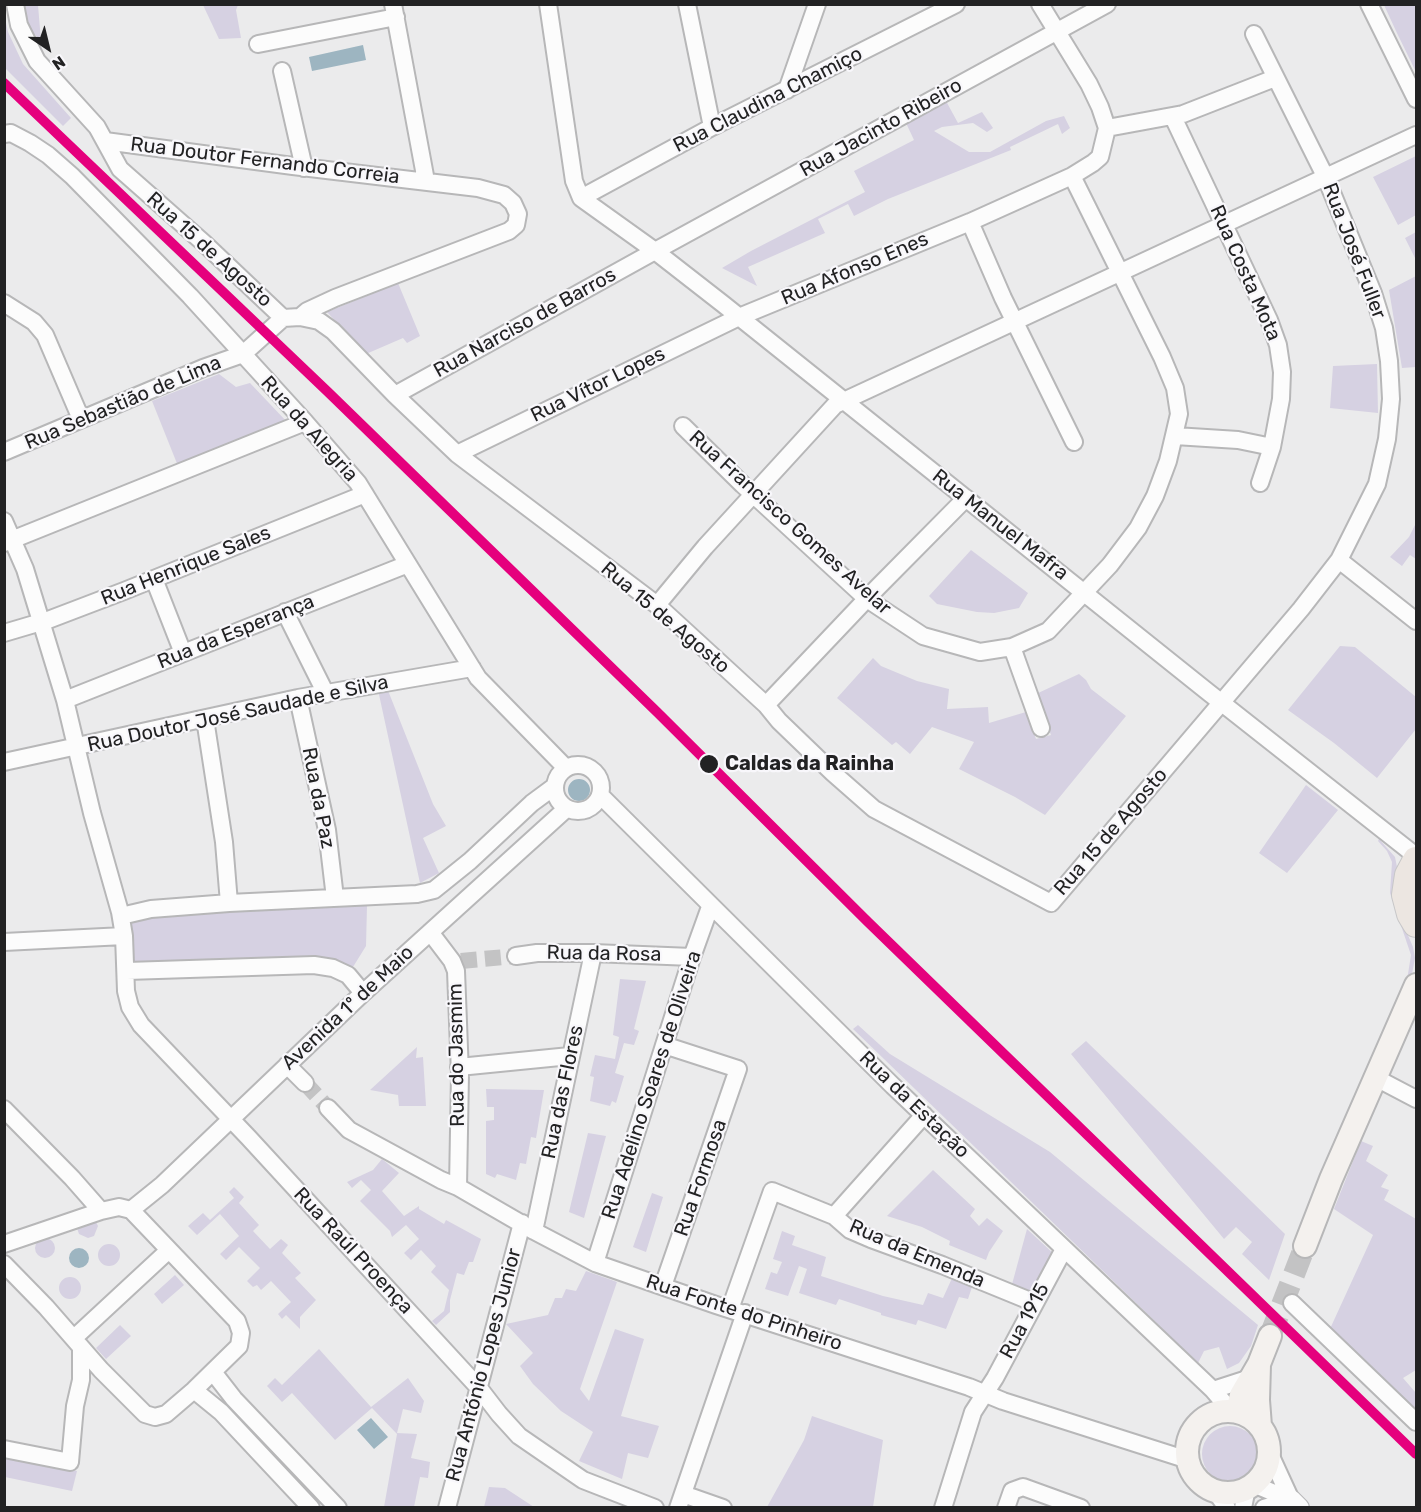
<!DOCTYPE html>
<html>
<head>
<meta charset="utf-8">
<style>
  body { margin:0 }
  #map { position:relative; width:1421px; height:1512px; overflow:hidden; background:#ebebec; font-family:Rubik,sans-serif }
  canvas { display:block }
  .frame { position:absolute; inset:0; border:6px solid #222223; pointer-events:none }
  .north { position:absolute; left:18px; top:18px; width:60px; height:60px; -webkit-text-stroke:4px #f8f7fb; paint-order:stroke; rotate:145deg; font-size:16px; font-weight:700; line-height:24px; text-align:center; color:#222223 }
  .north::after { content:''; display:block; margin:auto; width:21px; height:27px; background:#222223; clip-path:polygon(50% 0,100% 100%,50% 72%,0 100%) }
</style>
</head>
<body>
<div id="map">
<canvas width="1421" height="1512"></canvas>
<div class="frame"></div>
<div class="north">N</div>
</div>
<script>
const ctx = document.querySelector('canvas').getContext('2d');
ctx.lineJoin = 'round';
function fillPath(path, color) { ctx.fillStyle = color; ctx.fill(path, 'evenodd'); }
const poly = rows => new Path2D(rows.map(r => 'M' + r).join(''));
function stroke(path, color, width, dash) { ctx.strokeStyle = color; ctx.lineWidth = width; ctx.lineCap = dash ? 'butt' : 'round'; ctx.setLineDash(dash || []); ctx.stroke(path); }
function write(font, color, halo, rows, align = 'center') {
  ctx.font = font + ' Rubik,sans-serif'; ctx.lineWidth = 4.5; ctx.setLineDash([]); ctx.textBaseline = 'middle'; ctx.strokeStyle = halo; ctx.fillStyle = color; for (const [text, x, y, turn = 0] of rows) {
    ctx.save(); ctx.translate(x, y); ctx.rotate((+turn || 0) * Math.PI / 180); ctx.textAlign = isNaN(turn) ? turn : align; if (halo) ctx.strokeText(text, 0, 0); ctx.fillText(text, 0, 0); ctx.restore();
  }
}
const green = poly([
  [23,5,38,5,41,41,33,33,24,13],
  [203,5,238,5,236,10,241,38,219,39],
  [1384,5,1416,5,1416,72,1396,31],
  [5,18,8,32,23,64,71,118,63,126,5,68],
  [946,101,958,123,982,112,993,128,987,132,973,123,942,127,934,131,969,152,990,152,1046,121,1064,116,1070,128,1062,134,1058,124,1010,147,1011,150,888,199,854,216,848,204,818,219,825,233,748,267,757,286,722,268,751,251,865,192,854,171,914,140,906,123],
  [1416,156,1416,215,1398,225,1373,177],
  [1416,232,1416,260,1405,238],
  [1416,276,1416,367,1402,368,1389,290],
  [398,283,420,336,407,343,403,338,366,354,327,312],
  [1377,364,1378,413,1330,408,1333,366],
  [219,374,236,387,250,383,288,423,178,466,152,401],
  [1416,523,1416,559,1410,555,1402,566,1390,557,1409,537],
  [971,550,1028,593,1019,608,994,613,977,612,937,604,929,596],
  [1340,646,1355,647,1416,697,1416,729,1377,778,1334,743,1288,710],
  [873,658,881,666,917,681,949,689,947,709,988,707,989,723,1026,712,1036,739,1051,735,1036,694,1079,674,1086,680,1091,689,1126,716,1045,815,1015,797,959,769,974,742,932,727,910,754,896,742,892,745,837,698],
  [387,688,433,804,446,826,423,838,439,873,420,883,378,690],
  [1306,785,1338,810,1287,873,1259,853],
  [1379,839,1395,857,1397,867,1393,894,1399,914,1413,947,1415,958,1412,974,1407,990,1402,991,1408,974,1411,955,1390,893,1392,862,1387,851,1378,841],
  [364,897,367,906,366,946,348,975,333,968,127,971,121,916],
  [620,979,646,981,634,1029,639,1031,634,1045,624,1043,615,1073,624,1076,616,1103,612,1101,610,1106,590,1101,594,1077,590,1076,595,1055,615,1059,619,1037,613,1035],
  [858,1025,890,1054,1050,1152,1258,1325,1251,1346,1239,1363,1227,1369,1219,1347,1204,1351,1198,1363,853,1029],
  [1086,1041,1285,1234,1269,1280,1242,1254,1252,1242,1236,1227,1224,1239,1071,1054],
  [417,1047,416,1058,423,1057,426,1106,399,1106,398,1095,370,1090],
  [486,1089,544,1090,536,1138,531,1137,526,1164,520,1163,516,1180,497,1174,495,1178,486,1174,486,1121,494,1120,494,1107,487,1107],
  [588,1133,606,1136,584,1218,569,1212],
  [1361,1141,1373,1146,1366,1161,1388,1175,1381,1187,1389,1190,1384,1200,1416,1219,1416,1370,1403,1378,1416,1393,1416,1416,1329,1331,1373,1235,1334,1209],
  [382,1159,399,1173,382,1191,404,1216,419,1206,419,1209,444,1224,446,1220,481,1239,473,1262,469,1262,464,1275,457,1273,450,1300,450,1312,436,1325,432,1321,444,1311,449,1290,431,1272,436,1266,421,1250,411,1260,404,1253,419,1239,406,1225,392,1237,390,1231,360,1201,371,1190,361,1180,352,1188,347,1182,373,1170],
  [933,1170,975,1209,970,1216,979,1226,987,1218,1003,1231,989,1252,986,1260,949,1245,950,1241,922,1227,887,1216],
  [234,1187,244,1197,239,1203,259,1225,253,1231,270,1249,281,1239,288,1245,282,1253,301,1273,295,1278,316,1300,300,1317,300,1329,286,1315,282,1319,278,1314,291,1302,271,1281,261,1290,257,1285,253,1287,247,1281,260,1268,239,1247,226,1260,220,1254,239,1236,220,1214,197,1235,188,1226,203,1213,210,1220,234,1198,229,1192],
  [652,1193,663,1197,646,1252,633,1247],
  [95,1220,98,1226,94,1236,88,1238,79,1234,77,1228],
  [1027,1229,1055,1255,1032,1296,1011,1288],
  [782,1231,795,1236,792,1245,826,1257,821,1276,883,1296,923,1305,928,1293,943,1298,953,1276,973,1284,968,1299,959,1297,946,1329,918,1320,916,1325,881,1315,881,1313,839,1299,836,1305,799,1293,807,1269,799,1266,788,1296,765,1289,771,1272,777,1274,782,1262,773,1259],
  '35 1248a10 10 0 1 1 20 0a10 10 0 1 1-20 0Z',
  '98 1255a11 11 0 1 1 22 0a11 11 0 1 1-22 0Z',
  [586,1271,617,1282,580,1389,589,1401,615,1329,644,1339,621,1416,659,1426,648,1458,628,1453,622,1479,579,1461,593,1432,561,1411,533,1384,520,1366,533,1353,506,1324,548,1315,555,1298,562,1298,566,1289,576,1291],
  [175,1275,184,1285,162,1304,154,1294],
  '59 1288a11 11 0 1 1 22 0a11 11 0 1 1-22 0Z',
  [120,1325,131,1336,106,1359,96,1348],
  [319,1349,371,1407,408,1378,424,1401,421,1413,403,1409,397,1433,417,1434,411,1458,430,1462,428,1478,420,1477,414,1507,384,1507,397,1434,372,1408,335,1440,292,1393,282,1402,267,1386,275,1378,282,1385],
  [812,1416,883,1440,873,1507,767,1507,804,1440],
  '1202 1454a28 28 0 1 1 56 0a28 28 0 1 1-56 0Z',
  [5,1457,77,1471,72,1491,5,1477],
  [489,1487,505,1488,534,1507,484,1507]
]);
const water = poly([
  [363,45,366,60,312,71,309,57],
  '568 790a11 11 0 1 1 22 0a11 11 0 1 1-22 0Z',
  '69 1258a10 10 0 1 1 20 0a10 10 0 1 1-20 0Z',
  [371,1418,388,1437,374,1449,357,1430]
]);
const minorTunnel = poly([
  [461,961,516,956],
  [305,1083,328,1108]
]);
const secondaryTunnel = poly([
  [1270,1336,1305,1246]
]);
const minor = poly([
  [15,4,19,25,37,61,97,127,120,169,205,244,283,318,300,317,319,321,333,331,395,395,457,454,657,605,766,705,779,721,833,773,874,809,1051,903,1301,609,1339,560,1377,484,1387,439,1391,399,1389,361,1384,328,1373,293,1326,178,1254,34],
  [393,4,426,181],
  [548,4,574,181,581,198,655,251,723,304,1208,692,1416,856],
  [687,4,712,127],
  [1369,4,1416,99],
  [258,44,396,17],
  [282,71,304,168],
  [787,90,817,4],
  [1173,117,1269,320,1278,345,1282,372,1281,399,1272,447,1260,483],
  [1107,128,1183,114,1275,78],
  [4,134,11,133,30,143,48,155,72,176,190,296,305,422,358,483,478,678,566,768],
  [105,141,293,166,478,188,504,195,513,203,518,214,516,225,509,231,335,298,307,311,300,317],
  [581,198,712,127,956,4],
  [970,222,1003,298,1074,442],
  [4,303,34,322,45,335,81,419],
  [395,395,655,251,1107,4],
  [683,426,743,485,867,599,923,636,980,652,1012,647,1048,631,1110,565,1138,528,1155,496,1168,461,1179,414,1175,388,1162,357,1072,176],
  [1175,436,1238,440,1272,447],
  [4,452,203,368,243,354,283,318],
  [457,454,739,317,970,222,1072,176,1093,163,1100,157,1107,128,1100,107,1089,84,1040,4],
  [4,521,25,569,65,700,92,813,120,912,124,936,126,991,130,1007,141,1025,248,1137,479,1388,499,1414,519,1436,583,1480,655,1508],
  [4,543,305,422],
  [1339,560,1416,621],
  [154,579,183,653],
  [657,605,705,547,835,405,1416,135],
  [285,612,326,694],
  [4,633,48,620,124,591,365,494],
  [1012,647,1041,728],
  [298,698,327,830,335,898],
  [65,700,408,564],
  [766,705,877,588,966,498],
  [205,719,224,842,229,903],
  [4,762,298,698,472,668],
  '555 788a23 23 0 1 1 46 0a23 23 0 1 1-46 0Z',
  [600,795,893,1086,1213,1390,1231,1411],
  [121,916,151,909,229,903,417,894,434,890,470,861,532,803,555,786],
  [430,932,452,961,456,971,460,1074,458,1187],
  [4,942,124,936],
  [516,956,537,953,593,953,692,957],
  [127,971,314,965,333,968,348,975,363,993],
  [287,1065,305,1083],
  [459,1067,570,1056],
  [1376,1078,1416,1099],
  [328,1108,349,1130,441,1180,458,1187,534,1231,595,1263,716,1305,969,1387,1003,1401,1188,1460],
  [4,1109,72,1178,101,1211],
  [131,1210,162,1185,363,993,566,809],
  [834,1216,924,1115],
  [534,1231,593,953],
  [4,1244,101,1211,119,1207,131,1210,237,1321,241,1333,239,1346,194,1390,166,1414,155,1417,145,1414,101,1370,46,1307,4,1264],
  [595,1263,692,957,710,907],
  [663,1286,738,1069,664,1045],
  [1292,1303,1416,1422],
  [730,1309,772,1191,834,1216,850,1230,871,1239,942,1265,1035,1303],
  [74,1338,169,1250],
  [213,1372,234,1399,338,1508],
  [194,1390,221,1412,311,1508],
  [1213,1390,1250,1378],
  [4,1449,70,1462,75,1406,81,1380,81,1347],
  [1269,1452,1291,1500],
  [1253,1484,1291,1500],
  [1215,1491,1227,1508],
  [683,1494,723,1508],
  [447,1508,522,1223],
  [678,1508,745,1313],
  [943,1508,973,1412,995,1378,1064,1249],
  [1006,1508,1012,1491,1023,1487,1081,1508],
  [1243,1508,1247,1488],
  [1264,1508,1291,1500]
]);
const tertiary = poly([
  [1291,1500,1299,1508]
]);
const secondary = poly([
  [1305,1246,1331,1179,1416,985],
  [1259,1365,1258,1400,1260,1426],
  '1187 1452a41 41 0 1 1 82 0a41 41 0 1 1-82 0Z',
  [1237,1412,1241,1395,1259,1364,1270,1336]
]);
const primary = poly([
  [1416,860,1408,875,1405,895,1410,914,1416,924]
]);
const rail1 = poly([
  [4,83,328,392,657,712,868,922,1416,1454]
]);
const markers = [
  [709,764,10,"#222223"]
];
const streetNames = [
  ["Rua Claudina Chamiço",768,100,-27],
  ["Rua Jacinto Ribeiro",881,128,-29],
  ["Rua Doutor Fernando Correia",265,161,7],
  ["Rua 15 de Agosto",209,250,42],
  ["Rua José Fuller",1354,251,69],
  ["Rua Afonso Enes",855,269,-23],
  ["Rua Costa Mota",1245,273,66],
  ["Rua Narciso de Barros",525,323,-29],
  ["Rua Vítor Lopes",598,385,-26],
  ["Rua Sebastião de Lima",123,403,-23],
  ["Rua da Alegria",309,429,48],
  ["Rua Francisco Gomes Avelar",790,523,42],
  ["Rua Manuel Mafra",1000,525,38],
  ["Rua Henrique Sales",186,566,-22],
  ["Rua 15 de Agosto",665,618,40],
  ["Rua da Esperança",236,632,-22],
  ["Rua Doutor José Saudade e Silva",238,714,-12],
  ["Rua da Paz",318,798,79],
  ["Rua 15 de Agosto",1111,832,-49],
  ["Rua da Rosa",604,954,1],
  ["Avenida 1º de Maio",348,1008,-43],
  ["Rua do Jasmim",457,1055,-91],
  ["Rua Adelino Soares de Oliveira",652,1085,-72],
  ["Rua das Flores",563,1092,-78],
  ["Rua da Estação",914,1105,44],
  ["Rua Formosa",701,1178,-71],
  ["Rua Raúl Proença",353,1251,47],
  ["Rua da Emenda",917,1254,23],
  ["Rua Fonte do Pinheiro",744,1313,18],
  ["Rua 1915",1025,1321,-62],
  ["Rua António Lopes Junior",484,1365,-75]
];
const stopNames = [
  ["Caldas da Rainha",725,764]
];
fillPath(green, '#d6d1e2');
fillPath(water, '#9db5c1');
stroke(minorTunnel, '#c3c3c4', 16, [16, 8]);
stroke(secondaryTunnel, '#c3c3c4', 22, [22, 11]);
stroke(minor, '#b7b7b8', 20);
stroke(tertiary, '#b7b7b8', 22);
stroke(secondary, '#b7b7b8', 26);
stroke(primary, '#c7c7c8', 28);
stroke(minor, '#fcfcfc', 16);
stroke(tertiary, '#fcfcfc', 20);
stroke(secondary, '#f4f1ee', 22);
stroke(primary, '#ece6e1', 26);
stroke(rail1, '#e5007d', 10);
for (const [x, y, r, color] of markers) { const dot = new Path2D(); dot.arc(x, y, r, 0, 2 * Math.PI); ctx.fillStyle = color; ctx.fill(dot); stroke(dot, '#f8f7fb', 2); }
write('20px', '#222223', '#f8f7fb', streetNames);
write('bold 20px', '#222223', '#f8f7fb', stopNames, 'left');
</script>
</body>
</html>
